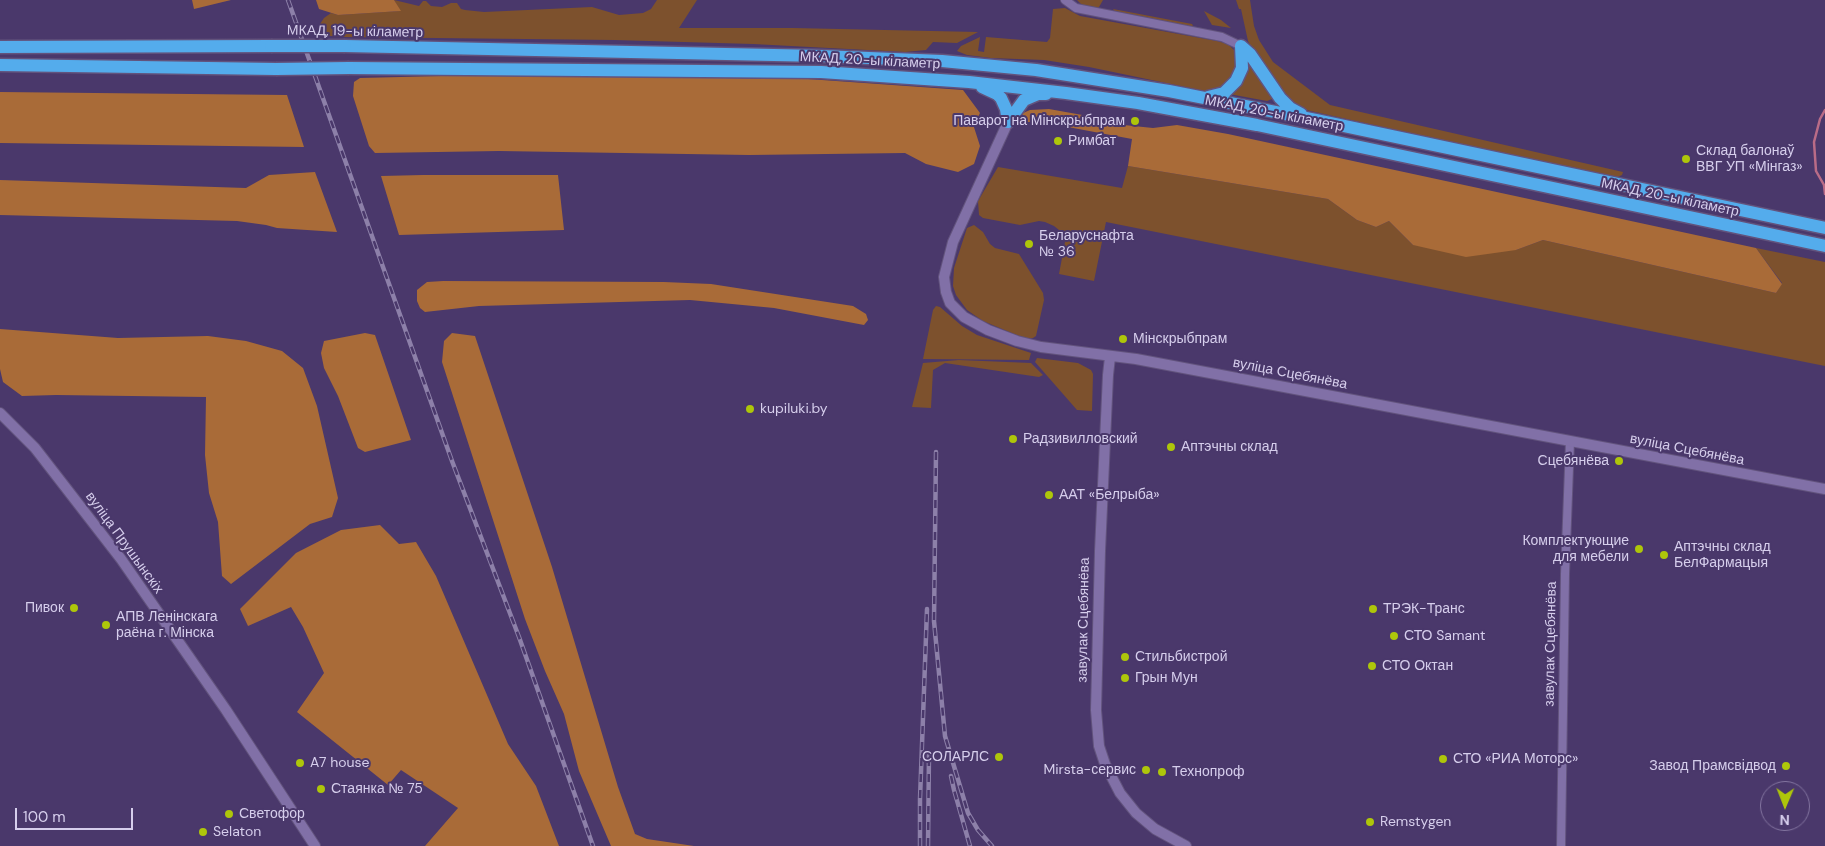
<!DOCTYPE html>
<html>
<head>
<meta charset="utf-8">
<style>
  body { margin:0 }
  #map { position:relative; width:1825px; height:846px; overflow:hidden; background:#4a386b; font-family:"DM Sans",sans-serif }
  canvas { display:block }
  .north { position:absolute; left:1760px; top:781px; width:50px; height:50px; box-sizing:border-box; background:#4a386b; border:1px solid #82749f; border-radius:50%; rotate:181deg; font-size:14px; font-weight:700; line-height:20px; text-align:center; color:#d6ceec }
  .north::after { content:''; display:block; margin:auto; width:18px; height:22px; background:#aec60a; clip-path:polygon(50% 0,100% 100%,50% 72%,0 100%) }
  .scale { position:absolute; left:15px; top:808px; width:118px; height:22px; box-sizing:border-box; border:2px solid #d6ceec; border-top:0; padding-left:6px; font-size:15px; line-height:18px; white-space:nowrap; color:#d6ceec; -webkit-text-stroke:4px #4a386b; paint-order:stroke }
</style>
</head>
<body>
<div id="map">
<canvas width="1825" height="846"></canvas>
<div class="north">N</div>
<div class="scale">100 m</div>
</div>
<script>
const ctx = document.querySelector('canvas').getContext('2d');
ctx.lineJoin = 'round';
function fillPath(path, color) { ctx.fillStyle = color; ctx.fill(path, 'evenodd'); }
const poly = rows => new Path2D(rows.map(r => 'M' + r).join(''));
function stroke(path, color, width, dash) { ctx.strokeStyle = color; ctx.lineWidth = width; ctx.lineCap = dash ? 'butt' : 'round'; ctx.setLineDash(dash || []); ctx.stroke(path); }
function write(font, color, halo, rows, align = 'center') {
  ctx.font = font + ' "DM Sans",sans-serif'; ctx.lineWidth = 4; ctx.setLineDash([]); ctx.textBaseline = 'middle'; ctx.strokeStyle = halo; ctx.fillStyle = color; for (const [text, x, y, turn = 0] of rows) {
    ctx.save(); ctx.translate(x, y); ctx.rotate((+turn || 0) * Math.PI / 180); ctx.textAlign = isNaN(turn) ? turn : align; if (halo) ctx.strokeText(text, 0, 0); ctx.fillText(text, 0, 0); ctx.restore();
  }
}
const green = poly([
  [394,0,419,6,423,1,426,1,431,6,442,7,451,3,457,3,461,9,465,10,484,12,592,7,619,15,643,13,651,9,657,0,697,0,679,28,793,28,978,32,957,43,933,42,926,50,905,52,753,44,614,40,346,37,316,35,318,27,324,18,331,13,338,15,400,11],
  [1077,0,1103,0,1099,7,1096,9,1084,7],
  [1236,0,1250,0,1254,26,1259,40,1273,62,1330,105,1623,172,1622,175,1618,177,1509,155,1306,110,1292,105,1254,54,1248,41,1241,9,1239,9],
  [1065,8,1080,16,1217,41,1228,44,1235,51,1238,60,1236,75,1214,93,1089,67,1044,60,991,58,967,55,957,51,961,46,980,37,978,51,984,52,986,37,1047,42,1050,38,1053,9],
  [1113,9,1192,24,1194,28,1116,13],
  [1204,11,1221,20,1231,28,1212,25],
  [1247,56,1274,93,1272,99,1267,101,1229,94,1242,83,1247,74],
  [1128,166,1328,199,1357,220,1376,227,1389,221,1413,245,1516,250,1543,240,1776,293,1782,283,1756,248,1825,262,1825,366,1106,222,1094,281,1059,274,1065,242,1059,230,1054,226,1045,222,1039,221,1020,225,983,218,979,215,978,201,998,167,1122,188],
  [974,225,983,232,990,244,995,248,1019,254,1043,293,1044,300,1036,336,1033,338,1026,339,983,321,967,310,956,295,953,286,954,268,967,228],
  [936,306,940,307,962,326,977,335,1031,353,1029,360,923,359,933,310],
  [1037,358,1078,363,1091,370,1093,374,1092,411,1077,410,1035,362],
  [959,360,1031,363,1043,375,1039,377,945,363,933,370,931,408,912,407,923,363]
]);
const forest = poly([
  [192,0,231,0,194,9],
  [316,0,394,0,401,11,338,15,319,9],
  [482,75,808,79,963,90,980,113,977,119,972,121,980,146,974,164,958,172,926,164,905,153,749,155,499,151,375,153,369,146,353,96,354,82,360,78],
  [0,92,287,95,304,147,0,143],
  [1049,109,1099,118,1114,124,1153,128,1177,125,1228,134,1756,248,1782,284,1776,293,1543,240,1516,250,1466,257,1413,245,1389,221,1376,227,1357,220,1328,199,1128,166,1132,139,1041,122,1026,122,1021,119,1023,113,1030,110],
  [315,172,337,232,277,228,266,225,237,221,0,215,0,180,246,188,269,175],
  [423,175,558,175,564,230,399,235,381,176],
  [443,281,664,282,711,284,853,306,866,314,868,320,864,325,774,308,690,300,479,306,425,312,420,308,417,301,417,290,427,282],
  [0,329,118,338,208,336,246,341,282,351,303,368,317,406,338,498,332,517,310,524,231,584,222,576,218,522,209,493,205,455,206,397,56,395,22,396,3,382,0,369],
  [365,333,375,335,411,440,365,452,358,448,338,396,324,368,321,353,324,341],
  [452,333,475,336,552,567,618,787,635,834,647,839,694,846,611,846,579,771,564,714,545,671,525,619,442,362,444,341],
  [380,525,399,544,416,542,436,576,508,744,536,786,559,846,425,846,458,808,401,770,388,785,297,712,324,673,303,627,291,607,248,626,240,609,296,553,341,530]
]);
const stream = poly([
  [1825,110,1820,119,1814,142,1816,171,1824,185,1825,194]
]);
const minor = poly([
  [1065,0,1076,8,1222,37,1241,46],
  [1561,846,1565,574,1570,441]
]);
const tertiary = poly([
  [1008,122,953,242,944,277,946,292,950,303,964,317,988,330,1017,341,1041,347,1136,359,1825,489],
  [1110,357,1108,375,1100,551,1096,710,1099,746,1105,764,1120,793,1136,813,1155,829,1186,846],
  [0,413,35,448,121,559,226,710,315,846]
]);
const trunk = poly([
  [345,46,821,56,942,61,1036,70,1169,91,1316,120,1825,228],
  [1241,46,1250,54,1280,98,1290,108,1301,114],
  [0,47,271,46],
  [0,65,276,69],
  [349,68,821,72,969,82,1066,93,1138,103,1257,125,1825,246],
  [982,87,997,94,1001,98,1006,109,1008,122],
  [1208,97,1224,93,1236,81,1242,68,1241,46],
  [1008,122,1024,100,1038,94,1046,94]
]);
const rail = poly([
  [288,0,452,461,519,637,593,846],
  [936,452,934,621,945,736,968,813,978,830,992,846],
  [951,776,954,790,970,846],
  [920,846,920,799,927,609],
  [928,846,929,753]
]);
const trunkBridge = poly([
  [271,46,345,46],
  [276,69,349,68]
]);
const markers = [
  [1135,121,5,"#aec60a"],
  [1058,141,5,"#aec60a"],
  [1686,159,5,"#aec60a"],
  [1029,244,5,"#aec60a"],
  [1123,339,5,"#aec60a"],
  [750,409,5,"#aec60a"],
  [1013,439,5,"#aec60a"],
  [1171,447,5,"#aec60a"],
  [1619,461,5,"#aec60a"],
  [1049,495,5,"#aec60a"],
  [1639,549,5,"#aec60a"],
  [1664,555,5,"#aec60a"],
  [74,608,5,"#aec60a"],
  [1373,609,5,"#aec60a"],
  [106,625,5,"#aec60a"],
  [1394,636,5,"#aec60a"],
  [1125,657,5,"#aec60a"],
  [1372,666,5,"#aec60a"],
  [1125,678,5,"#aec60a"],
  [999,757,5,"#aec60a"],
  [1443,759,5,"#aec60a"],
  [300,763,5,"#aec60a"],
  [1786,766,5,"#aec60a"],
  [1146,770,5,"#aec60a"],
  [1162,772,5,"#aec60a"],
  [321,789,5,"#aec60a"],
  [229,814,5,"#aec60a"],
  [1370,822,5,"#aec60a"],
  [203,832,5,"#aec60a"]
];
const streetNames = [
  ["МКАД, 19-ы кіламетр",355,32,1],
  ["МКАД, 20-ы кіламетр",870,61,3],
  ["МКАД, 20-ы кіламетр",1274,114,11],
  ["МКАД, 20-ы кіламетр",1670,198,12],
  ["вуліца Сцебянёва",1290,374,11],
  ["вуліца Сцебянёва",1687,450,11],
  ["вуліца Прушынскіх",124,543,54],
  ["завулак Сцебянёва",1084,620,-89],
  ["завулак Сцебянёва",1551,644,-89]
];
const poiNames = [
  ["Паварот на Мінскрыбпрам",1125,121,"right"],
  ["Римбат",1068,141],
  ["Склад балонаў",1696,151],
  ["ВВГ УП «Мінгаз»",1696,167],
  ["Беларуснафта",1039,236],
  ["№ 36",1039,252],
  ["Мінскрыбпрам",1133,339],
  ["kupiluki.by",760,409],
  ["Радзивилловский",1023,439],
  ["Аптэчны склад",1181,447],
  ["Сцебянёва",1609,461,"right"],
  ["ААТ «Белрыба»",1059,495],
  ["Комплектующие",1629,541,"right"],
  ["для мебели",1629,557,"right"],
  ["Аптэчны склад",1674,547],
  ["БелФармацыя",1674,563],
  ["Пивок",64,608,"right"],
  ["ТРЭК-Транс",1383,609],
  ["АПВ Ленінскага",116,617],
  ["раёна г. Мінска",116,633],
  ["СТО Samant",1404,636],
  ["Стильбистрой",1135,657],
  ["СТО Октан",1382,666],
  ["Грын Мун",1135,678],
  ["СОЛАРЛС",989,757,"right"],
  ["СТО «РИА Моторс»",1453,759],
  ["A7 house",310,763],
  ["Завод Прамсвідвод",1776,766,"right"],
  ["Mirsta-сервис",1136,770,"right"],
  ["Технопроф",1172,772],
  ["Стаянка № 75",331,789],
  ["Светофор",239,814],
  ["Remstygen",1380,822],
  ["Selaton",213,832]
];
fillPath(green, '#7d512d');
fillPath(forest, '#a96b38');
stroke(stream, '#b96c87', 2.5);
stroke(minor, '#62537d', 10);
stroke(tertiary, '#62537d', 12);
stroke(trunk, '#62537d', 15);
stroke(minor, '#8170a7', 8);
stroke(tertiary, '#8170a7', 10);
stroke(trunk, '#54acec', 12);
stroke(rail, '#8d80a9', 4.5);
stroke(rail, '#4a386b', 2.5, [8]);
stroke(trunkBridge, '#62537d', 15, []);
stroke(trunkBridge, '#54acec', 12);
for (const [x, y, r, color] of markers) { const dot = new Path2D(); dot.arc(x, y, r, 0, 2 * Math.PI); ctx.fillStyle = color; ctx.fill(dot); stroke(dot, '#4a386b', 2); }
write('14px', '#d6ceec', '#4a386b', streetNames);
write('14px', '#d6ceec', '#4a386b', poiNames, 'left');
</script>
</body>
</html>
